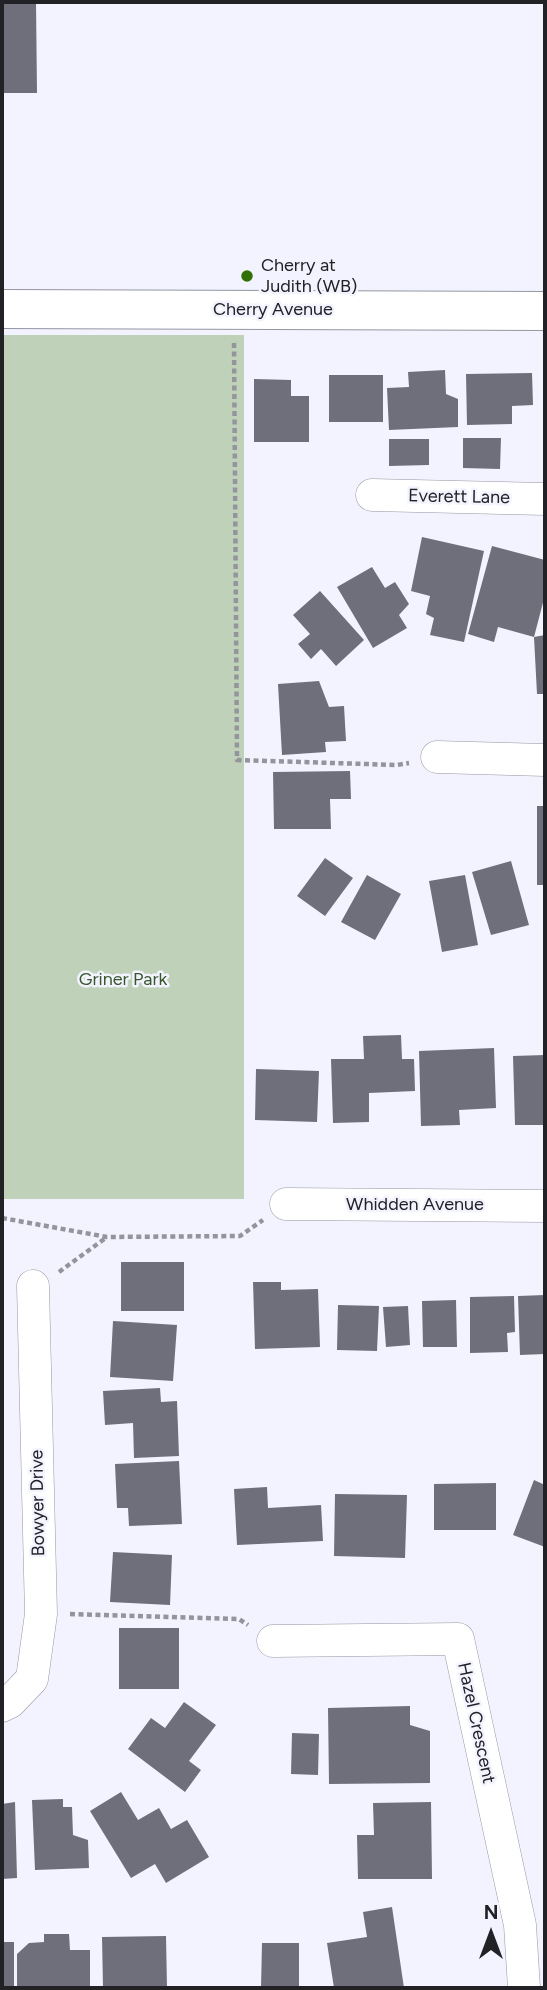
<!DOCTYPE html>
<html>
<head>
<meta charset="utf-8">
<style>
  body { margin:0 }
  #map { position:relative; width:547px; height:1990px; overflow:hidden; background:#f2f3ff; font-family:Figtree,sans-serif }
  canvas { display:block }
  .frame { position:absolute; inset:0; border:4px solid #212126; pointer-events:none }
  .north { position:absolute; left:456px; top:1899px; width:70px; height:70px; -webkit-text-stroke:5px #f2f3ff; paint-order:stroke; rotate:0deg; font-size:19px; font-weight:700; line-height:28px; text-align:center; color:#212126 }
  .north::after { content:''; display:block; margin:auto; width:24px; height:32px; background:#212126; clip-path:polygon(50% 0,100% 100%,50% 72%,0 100%) }
</style>
</head>
<body>
<div id="map">
<canvas width="547" height="1990"></canvas>
<div class="frame"></div>
<div class="north">N</div>
</div>
<script>
const ctx = document.querySelector('canvas').getContext('2d');
ctx.lineJoin = 'round';
function fillPath(path, color) { ctx.fillStyle = color; ctx.fill(path, 'evenodd'); }
const poly = rows => new Path2D(rows.map(r => 'M' + r).join(''));
function stroke(path, color, width, dash) { ctx.strokeStyle = color; ctx.lineWidth = width; ctx.lineCap = dash ? 'butt' : 'round'; ctx.setLineDash(dash || []); ctx.stroke(path); }
function write(font, color, halo, rows, align = 'center') {
  ctx.font = font + ' Figtree,sans-serif'; ctx.lineWidth = 5; ctx.setLineDash([]); ctx.textBaseline = 'middle'; ctx.strokeStyle = halo; ctx.fillStyle = color; for (const [text, x, y, turn = 0] of rows) {
    ctx.save(); ctx.translate(x, y); ctx.rotate((+turn || 0) * Math.PI / 180); ctx.textAlign = isNaN(turn) ? turn : align; if (halo) ctx.strokeText(text, 0, 0); ctx.fillText(text, 0, 0); ctx.restore();
  }
}
const green = poly([
  [2,335,244,335,244,1199,2,1199]
]);
const building = poly([
  [2,2,36,2,37,93,2,93],
  [445,370,446,394,458,399,458,427,389,430,387,388,409,387,408,372],
  [532,373,533,405,512,406,512,424,467,425,466,374],
  [329,375,383,375,383,422,329,422],
  [254,379,291,380,291,396,309,396,309,442,254,442],
  [463,438,501,438,500,469,463,468],
  [389,439,429,439,429,465,389,466],
  [422,537,484,551,464,642,430,635,434,618,426,614,430,596,411,591],
  [492,546,545,560,545,595,534,637,498,627,494,642,468,634],
  [372,567,385,588,395,582,409,604,399,615,407,628,373,648,337,587],
  [320,591,364,640,336,666,321,649,311,659,298,644,310,634,293,615],
  [545,635,545,694,537,694,534,637],
  [319,681,329,707,344,706,346,741,325,742,326,752,282,755,278,684],
  [350,771,351,799,330,799,331,829,274,829,273,772],
  [537,806,545,806,545,885,537,885],
  [325,858,353,878,325,916,297,896],
  [511,861,529,925,491,935,472,872],
  [367,875,401,894,375,940,341,922],
  [465,875,478,945,442,952,429,881],
  [401,1035,402,1059,414,1059,415,1091,369,1093,369,1122,333,1123,331,1059,364,1059,363,1036],
  [494,1048,496,1108,459,1110,460,1125,421,1126,419,1051],
  [545,1055,545,1125,515,1125,513,1056],
  [256,1069,319,1071,317,1122,255,1120],
  [121,1262,184,1262,184,1311,121,1311],
  [253,1282,281,1282,281,1290,318,1289,320,1347,255,1349],
  [545,1295,545,1354,520,1355,518,1296],
  [514,1296,515,1332,507,1333,508,1352,470,1353,470,1297],
  [456,1300,457,1347,423,1347,422,1301],
  [338,1305,379,1306,377,1351,337,1350],
  [408,1306,410,1345,386,1347,383,1307],
  [113,1321,177,1325,173,1381,110,1377],
  [160,1388,161,1402,177,1401,179,1456,134,1458,133,1423,105,1425,103,1391],
  [179,1461,182,1524,129,1526,128,1508,117,1508,115,1464],
  [534,1480,545,1485,545,1547,513,1535],
  [496,1483,496,1530,434,1530,434,1484],
  [267,1487,268,1508,321,1505,323,1541,237,1545,234,1489],
  [335,1494,407,1495,405,1558,334,1556],
  [113,1552,172,1555,170,1605,110,1602],
  [119,1628,179,1628,179,1689,119,1689],
  [184,1702,216,1725,189,1761,201,1770,185,1792,128,1749,151,1718,165,1728],
  [410,1706,410,1725,430,1731,430,1783,329,1784,328,1708],
  [292,1733,319,1734,318,1775,291,1774],
  [121,1792,138,1820,159,1808,171,1829,187,1820,209,1857,166,1883,155,1864,131,1878,90,1811],
  [63,1799,63,1807,72,1807,73,1835,88,1840,89,1868,35,1870,32,1800],
  [15,1802,17,1878,2,1879,2,1804],
  [431,1802,432,1879,358,1879,357,1835,374,1835,373,1803],
  [392,1907,404,1988,334,1988,327,1943,367,1937,363,1912],
  [44,1934,69,1934,70,1950,90,1950,90,1988,17,1988,17,1954,29,1943,44,1942],
  [166,1936,167,1988,103,1988,102,1937],
  [2,1942,14,1942,14,1988,2,1988],
  [262,1943,299,1943,299,1988,261,1988]
]);
const path = poly([
  [234,343,237,760,397,765,409,763],
  [2,1218,107,1237,240,1236,263,1220],
  [59,1272,107,1237],
  [70,1614,239,1619,248,1625]
]);
const street = poly([
  [372,495,545,499],
  [437,757,545,760],
  [286,1204,545,1206],
  [273,1641,458,1639,520,1925,524,1988],
  [2,1706,10,1702,32,1679,41,1614,33,1286]
]);
const secondary = poly([
  [2,309,545,311]
]);
const markers = [
  [247,276,7,"#317005"]
];
const poiNames = [
  ["Cherry at",261,266],
  ["Judith (WB)",261,287]
];
const streetNames = [
  ["Cherry Avenue",273,310],
  ["Everett Lane",459,497,1],
  ["Whidden Avenue",415,1205],
  ["Bowyer Drive",38,1503,-91],
  ["Hazel Crescent",476,1723,78]
];
const parkNames = [
  ["Griner Park",123,980]
];
fillPath(green, '#bfd2b9');
fillPath(building, '#6f6f7c');
stroke(street, '#9596a3', 33);
stroke(secondary, '#9596a3', 40);
stroke(path, '#94949d', 4.5, [5, 3.5]);
stroke(street, '#fff', 32);
stroke(secondary, '#fff', 38);
for (const [x, y, r, color] of markers) { const dot = new Path2D(); dot.arc(x, y, r, 0, 2 * Math.PI); ctx.fillStyle = color; ctx.fill(dot); stroke(dot, '#f2f3ff', 2.5); }
write('18px', '#212126', '#f2f3ff', poiNames, 'left');
write('18px', '#212126', '#f2f3ff', streetNames);
write('18px', '#38572b', '#f2f3ff', parkNames);
</script>
</body>
</html>
